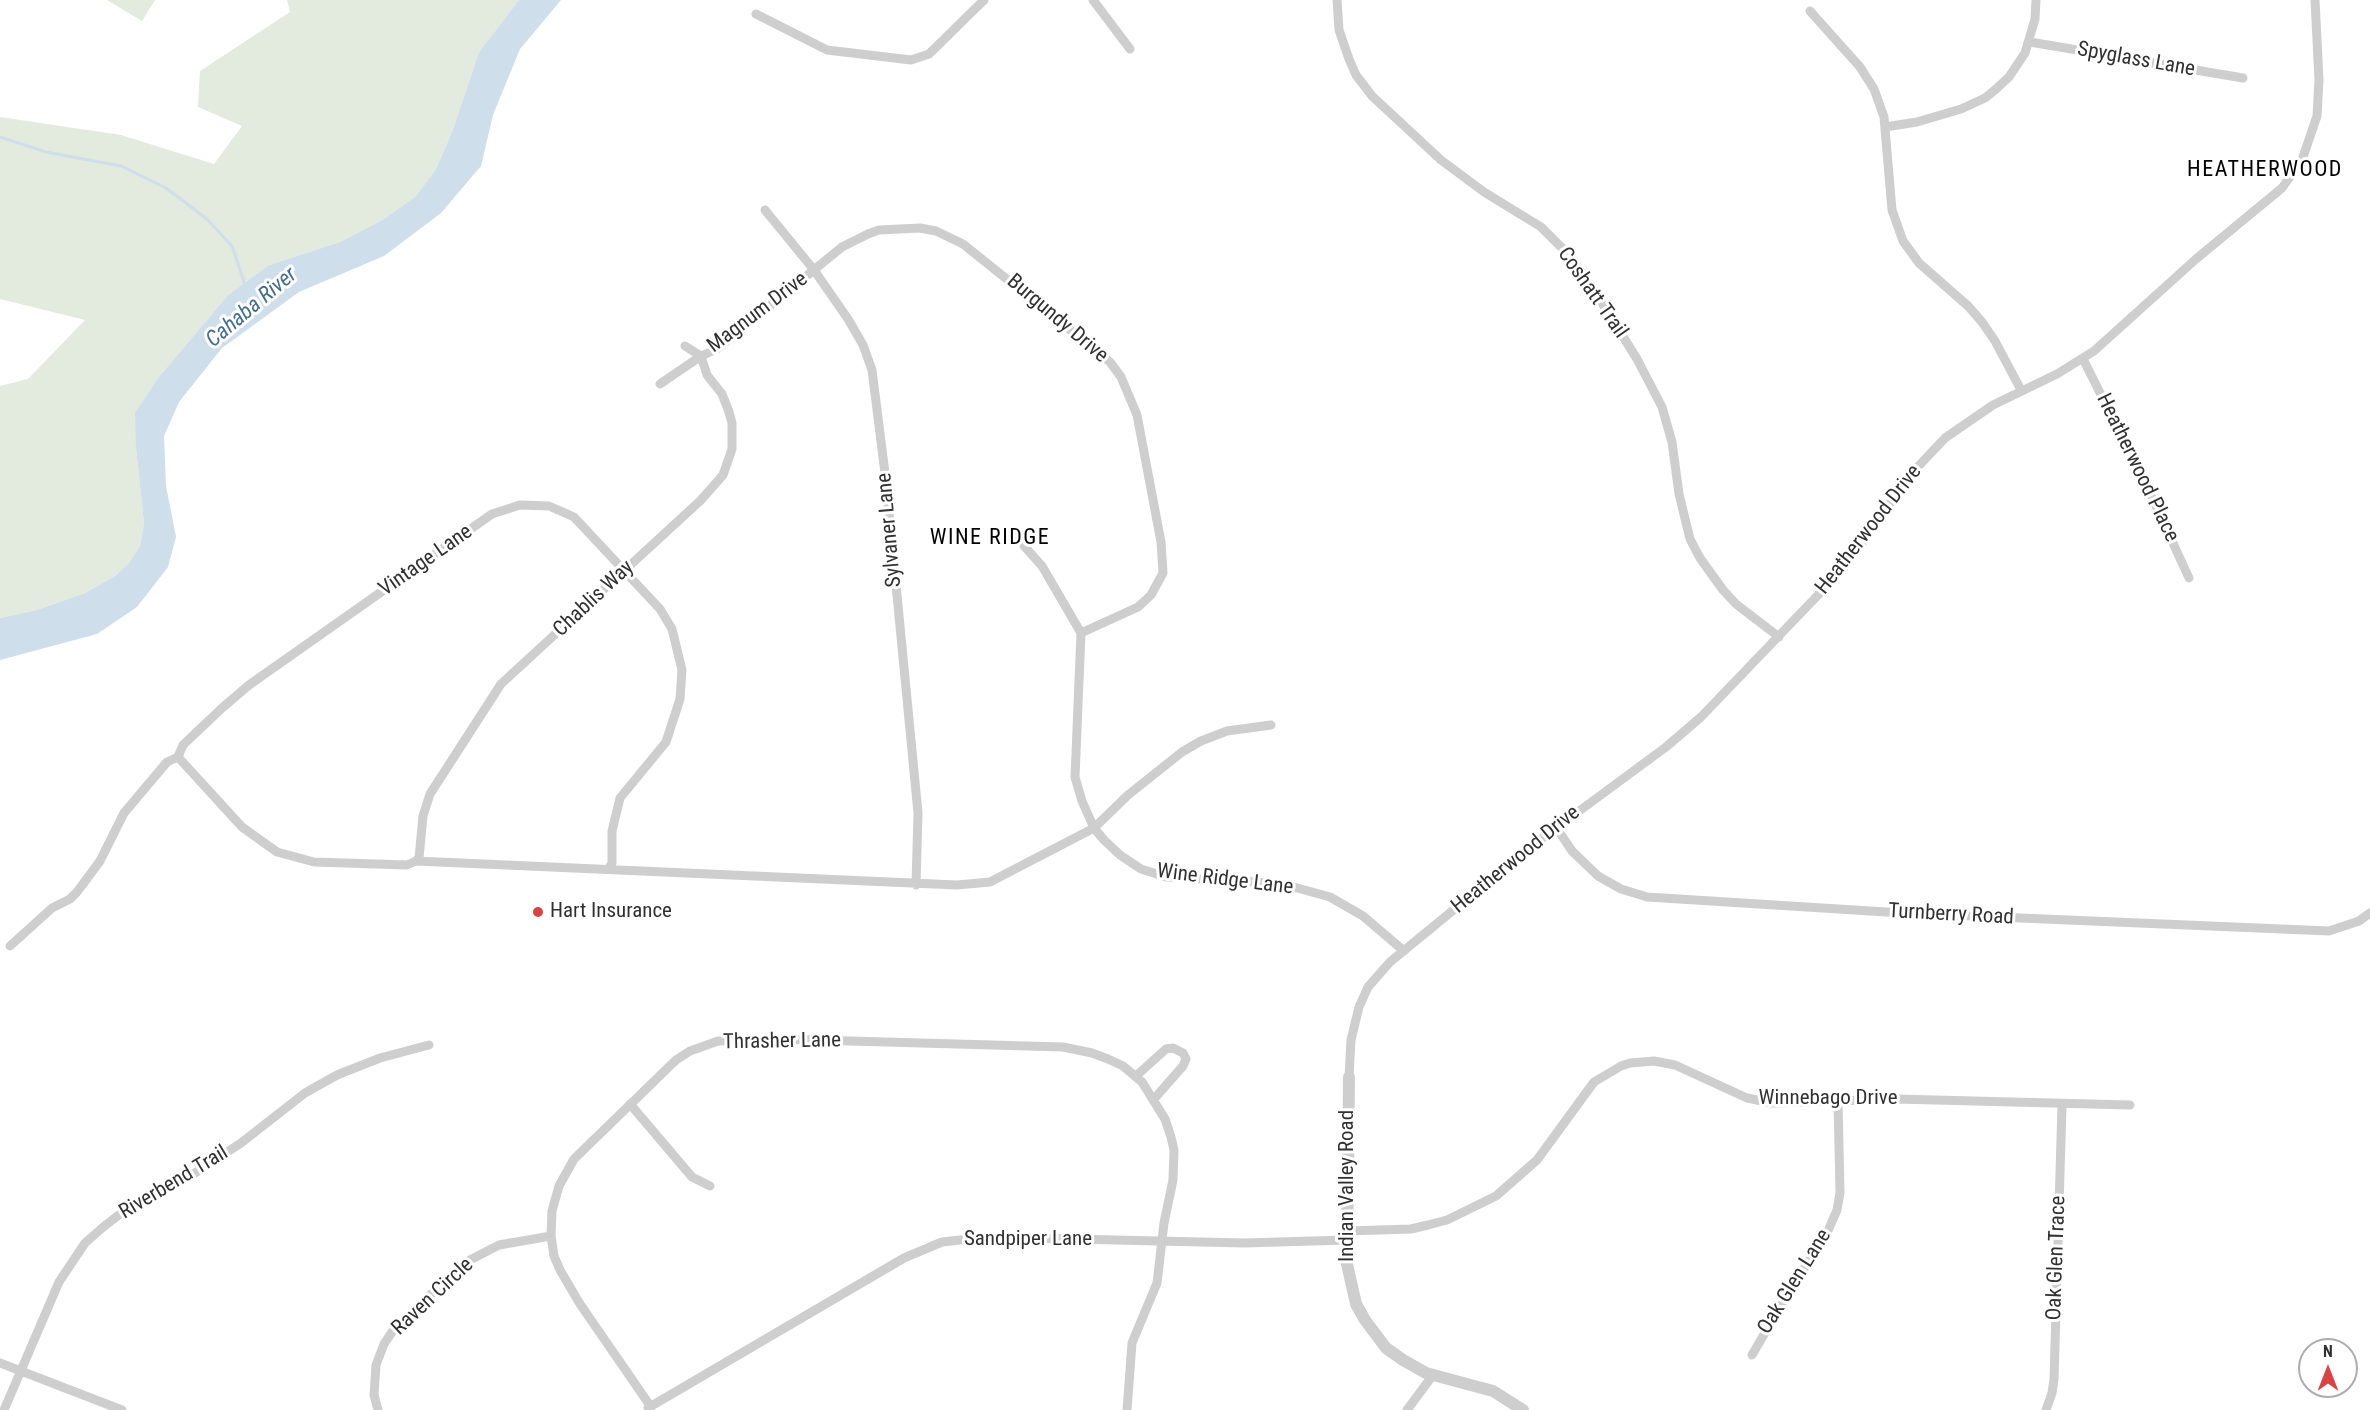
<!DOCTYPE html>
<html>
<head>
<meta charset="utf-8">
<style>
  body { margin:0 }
  #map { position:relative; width:2370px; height:1410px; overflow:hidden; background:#fff; font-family:"Roboto Condensed",sans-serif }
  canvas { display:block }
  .north { position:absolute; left:2298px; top:1338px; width:60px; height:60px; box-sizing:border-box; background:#fff; border:2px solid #adadad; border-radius:50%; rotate:0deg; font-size:16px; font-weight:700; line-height:24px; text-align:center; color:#313131 }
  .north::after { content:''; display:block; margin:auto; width:21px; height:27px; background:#da4243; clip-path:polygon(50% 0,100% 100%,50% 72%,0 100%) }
</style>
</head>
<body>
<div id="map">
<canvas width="2370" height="1410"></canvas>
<div class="north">N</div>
</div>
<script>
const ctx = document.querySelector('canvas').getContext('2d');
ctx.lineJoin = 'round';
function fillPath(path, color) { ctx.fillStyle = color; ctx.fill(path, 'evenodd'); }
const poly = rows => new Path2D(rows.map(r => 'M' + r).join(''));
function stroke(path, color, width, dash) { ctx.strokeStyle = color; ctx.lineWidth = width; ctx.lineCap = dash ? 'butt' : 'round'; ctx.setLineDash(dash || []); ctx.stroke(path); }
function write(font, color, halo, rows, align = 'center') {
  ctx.font = font + ' "Roboto Condensed",sans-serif'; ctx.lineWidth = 6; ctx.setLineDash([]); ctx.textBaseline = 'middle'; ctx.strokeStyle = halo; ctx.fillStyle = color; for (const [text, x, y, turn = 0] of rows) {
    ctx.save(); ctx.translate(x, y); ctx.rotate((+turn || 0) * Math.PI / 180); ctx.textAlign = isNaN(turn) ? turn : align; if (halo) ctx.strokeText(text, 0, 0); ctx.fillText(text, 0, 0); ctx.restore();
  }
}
const green = poly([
  [107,0,155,0,142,21],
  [287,0,519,0,479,52,452,132,436,169,416,196,384,219,340,242,269,265,228,295,158,378,136,413,136,448,144,523,140,546,129,563,115,576,85,593,37,610,0,618,0,386,28,379,85,320,0,299,0,117,121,135,214,164,242,126,198,107,200,71,290,12]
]);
const water = poly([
  [519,0,561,0,520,49,493,115,481,166,441,213,384,256,299,292,222,348,179,402,164,436,166,486,176,537,168,567,137,607,97,634,0,660,0,618,37,610,85,593,115,576,129,563,140,546,144,523,136,448,135,413,158,378,228,295,269,265,340,242,384,219,416,196,436,169,452,132,479,52]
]);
const stream = poly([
  [0,137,46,152,121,166,166,188,207,219,232,246,245,285]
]);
const minor = poly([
  [1093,0,1130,49],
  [1337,0,1339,30,1349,59,1356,75,1372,96,1441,160,1484,192,1541,227,1570,256,1592,287,1637,359,1662,407,1672,442,1679,494,1690,539,1700,558,1723,590,1736,604,1779,637],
  [1810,11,1860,67,1874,89,1884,117,1892,210,1903,241,1919,263,1968,306,1982,322,1995,341,2021,390],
  [756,14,827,50,911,60,929,54,984,0],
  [2030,42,2243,78],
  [1885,127,1917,122,1961,109,1985,98,1996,89,2009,77,2025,53,2035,19,2036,0],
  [765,210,814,270,848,319,863,345,872,370,886,481,918,813,916,885],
  [2083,359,2145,482,2189,578],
  [660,384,701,356,717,349,842,247,868,234,879,230,920,228,936,231,963,244,1110,362,1121,377,1137,415,1161,542,1163,573,1151,595,1138,607,1081,633],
  [1024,546,1042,566,1081,633,1075,777,1082,801,1094,828,1104,840,1120,855,1141,869,1166,877,1258,882,1290,886,1330,897,1363,916,1404,951],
  [178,757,242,827,277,852,314,862,407,865,416,861,957,885,990,882,1094,828,1128,795,1182,752,1201,741,1227,731,1271,725],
  [1556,827,1572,851,1598,876,1621,889,1647,897,1902,913,2329,931,2359,921,2370,913],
  [416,861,419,858,423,816,430,794,501,684,701,500,723,475,732,449,732,423,729,412,722,394,707,375,701,356,685,346],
  [10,946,52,908,70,899,77,892,100,861,124,813,167,762,178,757,183,745,222,708,249,685,492,514,520,505,549,506,574,517,660,609,672,629,682,670,680,699,666,742,620,798,612,831,612,863,609,868],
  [1136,1076,1166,1049,1173,1048,1183,1053,1186,1059,1183,1066,1154,1099],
  [1349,1077,1351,1040,1359,1007,1368,987,1390,962,1529,848,1666,747,1701,717,1843,569,1912,473,1945,438,1993,405,2057,374,2094,351,2196,259,2282,188,2302,160,2317,116,2319,80,2315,0],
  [630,1104,692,1177,710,1186],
  [1346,1231,1411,1229,1428,1225,1447,1220,1496,1196,1537,1160,1594,1082,1621,1066,1630,1063,1654,1061,1675,1065,1747,1098,1772,1103,1896,1099,2130,1105],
  [1752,1355,1787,1295,1827,1233,1837,1210,1840,1193,1838,1101],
  [0,1363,122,1410],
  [651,1407,580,1304,560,1270,554,1256,551,1236,552,1211,559,1186,574,1159,676,1060,690,1051,718,1041,779,1039,1063,1047,1092,1053,1108,1059,1123,1066,1142,1082,1165,1119,1171,1137,1174,1150,1173,1180,1164,1223,1157,1283,1132,1343,1127,1410],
  [648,1408,904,1258,942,1242,987,1237,1244,1243,1347,1240],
  [4,1410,59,1282,85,1243,102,1228,120,1214,195,1173,241,1143,305,1093,337,1075,380,1058,429,1045],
  [378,1410,374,1395,376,1365,384,1344,392,1332,454,1272,470,1260,499,1245,551,1236],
  [1407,1410,1433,1375],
  [2046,1410,2052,1393,2054,1379,2062,1105]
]);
const tertiary = poly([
  [1349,1077,1347,1264,1356,1304,1365,1320,1386,1348,1403,1360,1426,1373,1493,1391,1523,1410]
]);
const markers = [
  [538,912,6,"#da4243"]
];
const streetNames = [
  ["Spyglass Lane",2136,60,10],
  ["Coshatt Trail",1592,293,55],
  ["Magnum Drive",758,313,-37],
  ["Burgundy Drive",1057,319,40],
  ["Heatherwood Place",2137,468,64],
  ["Sylvaner Lane",890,530,-95],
  ["Heatherwood Drive",1869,530,-52],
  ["Vintage Lane",426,561,-35],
  ["Chablis Way",594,599,-43],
  ["Heatherwood Drive",1516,860,-39],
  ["Wine Ridge Lane",1225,880,7],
  ["Turnberry Road",1951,915,3],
  ["Thrasher Lane",782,1042,-1],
  ["Winnebago Drive",1828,1099],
  ["Riverbend Trail",174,1183,-31],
  ["Indian Valley Road",1348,1186,-90],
  ["Sandpiper Lane",1028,1240],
  ["Oak Glen Trace",2057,1258,-88],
  ["Oak Glen Lane",1795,1282,-58],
  ["Raven Circle",433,1297,-43]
];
const poiNames = [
  ["Hart Insurance",550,912]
];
const neighbourhoodNames = [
  ["HEATHERWOOD",2265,170],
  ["WINE RIDGE",990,538]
];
const waterNames = [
  ["Cahaba River",252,308,-40]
];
fillPath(green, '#e3eade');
fillPath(water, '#cfdeeb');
stroke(stream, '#cfdeeb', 3);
stroke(minor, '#cecece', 9);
stroke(tertiary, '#cecece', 12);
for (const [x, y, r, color] of markers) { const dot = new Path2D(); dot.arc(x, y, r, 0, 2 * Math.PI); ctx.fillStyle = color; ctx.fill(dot); stroke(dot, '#fff', 2); }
write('21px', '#313131', '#fff', streetNames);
write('21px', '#313131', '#fff', poiNames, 'left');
ctx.letterSpacing = '1.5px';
write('22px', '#000', '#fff', neighbourhoodNames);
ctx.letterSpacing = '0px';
write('italic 22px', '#446d8f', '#fff', waterNames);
</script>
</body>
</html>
